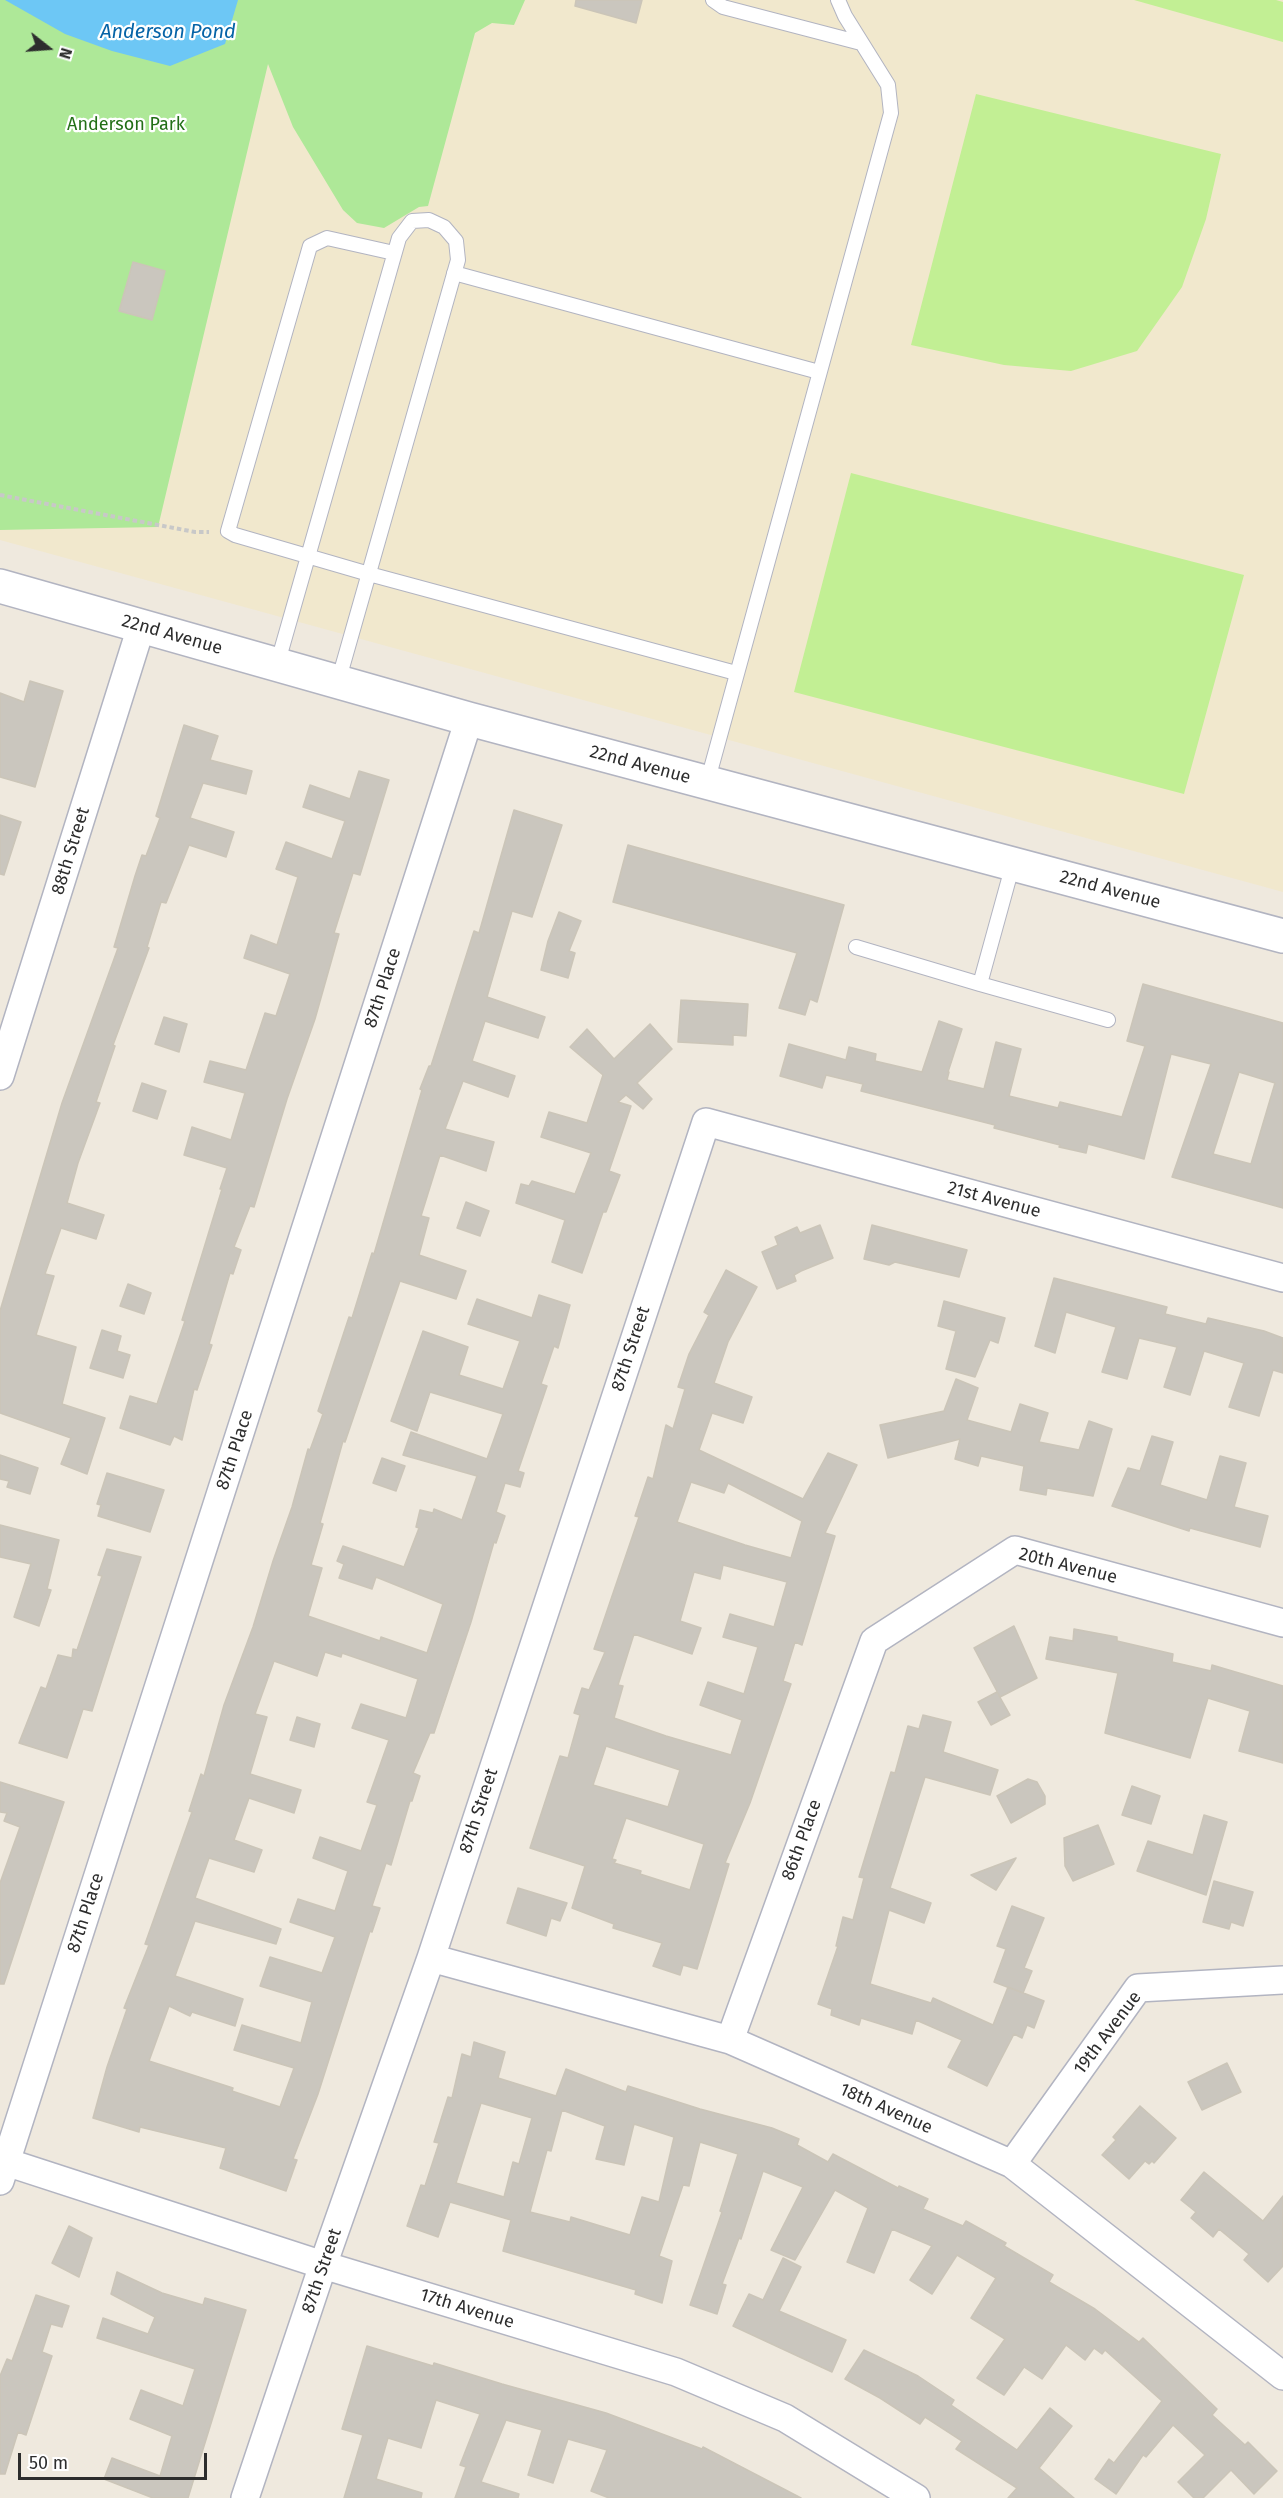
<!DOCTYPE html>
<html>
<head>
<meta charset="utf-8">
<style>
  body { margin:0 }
  #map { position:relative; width:1283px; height:2498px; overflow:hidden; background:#efe9de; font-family:"Fira Sans",sans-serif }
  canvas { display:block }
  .north { position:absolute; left:18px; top:18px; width:60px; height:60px; -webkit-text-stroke:4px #fff; paint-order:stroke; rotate:107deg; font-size:16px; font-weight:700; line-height:24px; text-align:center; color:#2d2d2d }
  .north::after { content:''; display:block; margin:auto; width:21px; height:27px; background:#2d2d2d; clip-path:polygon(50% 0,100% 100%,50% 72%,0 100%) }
  .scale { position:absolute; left:18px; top:2453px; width:189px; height:27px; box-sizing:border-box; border:3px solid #2d2d2d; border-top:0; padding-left:8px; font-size:18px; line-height:21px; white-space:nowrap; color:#2d2d2d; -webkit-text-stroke:4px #fff; paint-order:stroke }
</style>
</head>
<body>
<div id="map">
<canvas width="1283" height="2498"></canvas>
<div class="north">N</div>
<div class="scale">50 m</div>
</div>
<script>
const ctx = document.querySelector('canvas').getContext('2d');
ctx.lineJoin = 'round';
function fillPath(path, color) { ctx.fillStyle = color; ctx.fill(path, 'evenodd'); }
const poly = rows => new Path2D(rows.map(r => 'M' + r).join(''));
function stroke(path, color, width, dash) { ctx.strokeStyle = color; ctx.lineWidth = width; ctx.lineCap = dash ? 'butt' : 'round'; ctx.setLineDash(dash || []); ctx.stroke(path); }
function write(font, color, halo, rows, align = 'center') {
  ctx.font = font + ' "Fira Sans",sans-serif'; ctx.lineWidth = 4.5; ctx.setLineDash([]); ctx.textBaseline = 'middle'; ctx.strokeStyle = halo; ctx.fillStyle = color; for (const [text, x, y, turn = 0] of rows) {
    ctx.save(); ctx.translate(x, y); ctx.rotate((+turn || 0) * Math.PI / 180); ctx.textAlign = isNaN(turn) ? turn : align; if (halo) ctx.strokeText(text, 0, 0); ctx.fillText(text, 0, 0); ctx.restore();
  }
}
const education = poly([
  [0,0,1283,0,1283,892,0,540]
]);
const green = poly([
  [0,0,525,0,514,25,492,23,475,33,428,206,419,207,384,228,357,223,343,210,293,127,268,64,158,527,0,530]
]);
const pitch = poly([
  [1134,0,1276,0,1283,2,1283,42],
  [976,94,1221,154,1206,219,1182,287,1137,351,1071,371,1004,365,911,345],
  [851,473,1244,575,1184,794,794,692]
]);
const water = poly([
  [5,0,238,0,225,44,170,66,112,51,65,34]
]);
const building = poly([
  [576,0,642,0,636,23,575,6,576,0],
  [133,262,165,271,152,320,119,311,133,262],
  [30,681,63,691,35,787,0,777,0,693,24,702,30,681],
  [184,725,218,736,210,760,252,771,246,794,203,783,190,818,234,832,226,857,189,845,166,903,161,902,147,947,149,948,113,1045,115,1046,96,1102,100,1103,78,1163,67,1203,104,1215,96,1239,61,1228,45,1274,54,1276,36,1335,76,1347,62,1404,105,1418,87,1474,61,1464,71,1438,0,1413,0,1311,62,1103,118,948,114,947,135,876,142,855,146,856,160,818,156,816,184,725],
  [359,771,389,780,360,875,353,873,334,933,339,934,315,1019,287,1099,254,1207,250,1206,234,1247,241,1250,233,1274,230,1273,209,1344,212,1345,197,1390,194,1389,182,1440,174,1436,170,1445,120,1428,130,1396,157,1404,185,1321,182,1320,222,1189,220,1189,227,1168,184,1155,192,1127,231,1140,245,1093,204,1082,210,1061,246,1070,265,1013,276,1016,290,974,244,958,251,935,277,945,298,877,276,869,286,842,332,859,345,821,303,807,310,785,350,799,359,771],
  [514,810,562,825,532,917,512,911,487,997,545,1017,538,1038,485,1021,472,1061,515,1076,508,1097,463,1081,445,1129,494,1142,486,1171,440,1155,421,1216,429,1218,419,1255,466,1271,456,1299,400,1281,345,1442,343,1441,320,1523,323,1524,311,1565,322,1568,308,1616,380,1641,381,1637,427,1653,443,1604,376,1577,372,1589,339,1578,344,1564,337,1561,343,1546,404,1567,419,1528,416,1527,420,1510,433,1513,434,1509,462,1520,477,1476,403,1455,411,1432,487,1459,503,1414,430,1392,417,1431,391,1421,423,1331,468,1347,459,1375,503,1389,520,1341,468,1324,477,1299,532,1318,539,1295,570,1305,558,1348,554,1346,541,1384,547,1386,518,1471,524,1473,520,1487,505,1483,496,1512,505,1516,496,1543,494,1542,471,1622,434,1733,430,1733,413,1773,420,1776,412,1801,410,1801,391,1865,386,1863,372,1906,380,1908,372,1932,370,1931,318,2094,293,2159,297,2160,286,2191,220,2168,226,2148,140,2127,139,2132,93,2118,107,2067,127,2009,124,2008,149,1945,145,1944,192,1812,189,1811,201,1774,204,1776,224,1705,253,1627,273,1561,292,1507,308,1449,310,1450,323,1414,318,1411,349,1317,352,1318,372,1253,374,1254,422,1090,420,1089,429,1066,431,1066,474,931,479,933,514,810],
  [325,1652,341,1657,342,1653,418,1679,406,1718,361,1704,352,1728,389,1740,367,1802,377,1805,361,1851,320,1837,313,1858,348,1871,335,1911,298,1899,290,1922,335,1937,322,1973,270,1957,260,1986,312,2002,301,2043,242,2025,235,2047,234,2050,294,2068,280,2107,232,2091,233,2088,149,2061,169,2006,190,2016,192,2012,235,2026,243,1999,175,1976,195,1921,276,1944,281,1929,195,1898,209,1858,254,1872,262,1850,234,1840,249,1798,294,1813,301,1790,250,1774,267,1717,255,1714,274,1661,317,1676,325,1652],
  [0,815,21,822,4,875,0,874,0,815],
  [628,845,844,905,817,1002,810,999,805,1015,779,1008,797,953,613,902,628,845],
  [559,912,581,921,569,951,575,953,568,978,541,970,548,941,559,912],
  [1143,984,1283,1023,1283,1208,1172,1177,1211,1064,1171,1054,1144,1159,1088,1144,1086,1153,1059,1147,1060,1145,994,1128,995,1125,861,1091,863,1084,826,1075,822,1088,780,1076,789,1044,846,1060,849,1047,876,1054,875,1061,922,1072,939,1021,962,1029,948,1072,949,1072,947,1080,984,1089,996,1042,1021,1049,1009,1096,1058,1108,1060,1102,1122,1117,1145,1046,1127,1041,1143,984],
  [1239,1072,1275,1083,1251,1164,1213,1154,1239,1072],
  [681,1000,748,1004,746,1036,733,1035,733,1045,678,1042,681,1000],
  [164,1017,187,1024,179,1052,155,1044,164,1017],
  [650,1024,672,1049,637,1083,652,1099,643,1109,626,1095,618,1102,631,1106,609,1171,620,1175,606,1212,603,1212,582,1273,552,1262,565,1220,516,1203,521,1184,529,1186,532,1181,575,1194,591,1153,541,1137,549,1112,587,1123,603,1075,570,1047,587,1029,614,1059,650,1024],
  [142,1083,166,1091,157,1119,133,1111,142,1083],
  [466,1202,489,1211,480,1236,457,1228,466,1202],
  [820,1225,833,1258,801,1271,794,1275,796,1281,777,1289,762,1252,778,1245,775,1237,797,1227,800,1233,820,1225],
  [872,1225,967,1250,959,1277,895,1262,889,1265,864,1259,872,1225],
  [726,1270,757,1287,728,1342,714,1383,752,1397,743,1423,712,1413,699,1450,803,1499,828,1453,857,1465,825,1533,835,1536,802,1645,795,1642,783,1681,791,1684,750,1803,725,1863,729,1864,697,1969,683,1965,680,1975,653,1966,662,1943,613,1928,614,1924,572,1908,585,1866,530,1848,560,1756,568,1758,580,1715,574,1713,582,1688,589,1690,605,1652,594,1649,639,1517,635,1516,648,1477,653,1479,666,1425,673,1429,685,1389,678,1387,689,1354,709,1315,704,1312,726,1270],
  [691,1482,724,1493,728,1483,802,1521,791,1558,745,1545,677,1522,691,1482],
  [723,1565,787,1582,774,1627,730,1614,723,1637,758,1647,744,1694,708,1682,700,1705,742,1720,731,1755,666,1736,614,1718,623,1686,618,1685,634,1634,692,1654,701,1628,680,1621,694,1572,720,1579,723,1565],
  [606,1746,680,1770,668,1807,593,1785,606,1746],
  [626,1818,704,1844,690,1890,640,1874,641,1871,614,1863,616,1860,612,1859,626,1818],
  [1054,1278,1167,1307,1165,1314,1206,1324,1208,1318,1264,1331,1283,1338,1283,1373,1273,1370,1259,1416,1229,1407,1244,1363,1204,1351,1190,1395,1164,1387,1177,1347,1139,1338,1127,1379,1102,1372,1116,1327,1066,1312,1055,1353,1035,1346,1054,1278],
  [128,1284,151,1293,144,1314,120,1306,128,1284],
  [944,1301,1005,1318,998,1343,990,1340,975,1377,946,1369,956,1331,938,1326,944,1301],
  [102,1330,121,1336,117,1351,130,1355,123,1378,90,1368,102,1330],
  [956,1379,978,1388,967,1420,1011,1432,1020,1404,1048,1413,1039,1442,1079,1450,1089,1421,1112,1429,1093,1496,1047,1488,1046,1495,1020,1490,1024,1466,981,1456,978,1466,955,1459,960,1439,888,1458,880,1425,944,1411,956,1379],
  [1152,1436,1173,1442,1160,1485,1207,1500,1220,1456,1246,1463,1234,1507,1268,1516,1260,1547,1190,1528,1189,1531,1112,1506,1128,1468,1140,1471,1152,1436],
  [0,1455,38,1468,30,1494,7,1487,9,1481,0,1479,0,1455],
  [382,1458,405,1466,396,1491,373,1483,382,1458],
  [107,1473,164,1490,150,1532,98,1516,101,1505,97,1504,107,1473],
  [0,1525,59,1540,47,1589,51,1590,39,1626,14,1617,31,1564,0,1557,0,1525],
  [107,1549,141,1557,92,1711,83,1709,67,1758,19,1743,41,1687,46,1689,58,1655,72,1658,73,1649,77,1650,102,1576,98,1575,107,1549],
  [1014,1626,1037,1678,1000,1697,974,1648,1014,1626],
  [1074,1629,1117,1637,1117,1641,1173,1654,1172,1662,1211,1671,1212,1665,1283,1686,1283,1763,1239,1751,1250,1711,1208,1698,1190,1758,1105,1733,1118,1673,1046,1659,1050,1637,1073,1641,1074,1629],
  [997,1692,1010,1715,991,1725,978,1702,997,1692],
  [923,1715,951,1722,943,1752,998,1770,990,1795,925,1777,890,1888,931,1903,924,1923,889,1910,870,1984,931,2003,933,1998,993,2025,1008,1987,1044,2001,1034,2028,1027,2025,1022,2038,1014,2034,987,2086,948,2067,962,2040,916,2020,912,2034,861,2018,859,2025,831,2015,832,2009,818,2004,838,1946,836,1946,843,1917,853,1920,864,1878,859,1877,891,1772,895,1773,908,1726,919,1729,923,1715],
  [297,1717,320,1724,314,1747,290,1740,297,1717],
  [1028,1779,1037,1782,1045,1796,1045,1804,1011,1823,997,1796,1028,1779],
  [0,1782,64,1802,4,1984,0,1984,0,1883,20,1827,4,1821,7,1813,0,1812,0,1782],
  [1132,1786,1160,1796,1151,1824,1122,1815,1132,1786],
  [1204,1815,1227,1822,1206,1895,1137,1871,1148,1841,1193,1855,1204,1815],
  [1098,1825,1114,1864,1073,1881,1065,1866,1064,1838,1098,1825],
  [1016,1858,996,1890,971,1875,1016,1858],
  [1214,1881,1253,1892,1243,1926,1231,1922,1229,1929,1203,1922,1214,1881],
  [518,1888,567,1903,560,1921,551,1918,546,1936,507,1923,518,1888],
  [1012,1906,1044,1918,1024,1968,1032,1971,1023,1993,994,1982,1006,1949,997,1946,1012,1906],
  [474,2042,505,2052,498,2078,556,2096,566,2069,626,2092,628,2086,700,2109,772,2128,799,2139,797,2145,828,2162,833,2154,898,2188,899,2186,928,2199,923,2209,963,2226,966,2221,1006,2243,1004,2246,1053,2275,1049,2282,1095,2309,1139,2342,1143,2338,1217,2409,1212,2415,1245,2445,1248,2442,1277,2471,1254,2494,1231,2470,1203,2498,1194,2498,1178,2482,1205,2455,1173,2425,1146,2457,1143,2455,1116,2494,1095,2479,1109,2459,1114,2463,1162,2401,1105,2350,1102,2354,1094,2348,1085,2360,1066,2345,1042,2379,1024,2367,1004,2395,977,2378,1005,2339,971,2318,996,2278,957,2255,932,2294,910,2280,932,2246,892,2229,874,2273,847,2262,868,2208,835,2190,795,2260,771,2250,803,2187,763,2171,741,2239,739,2238,722,2284,726,2285,717,2314,690,2305,722,2212,720,2211,738,2154,700,2142,689,2186,683,2185,659,2256,672,2261,662,2303,635,2294,636,2290,503,2251,511,2220,450,2202,438,2237,407,2226,421,2185,425,2186,439,2143,434,2142,448,2097,452,2098,462,2054,471,2057,474,2042],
  [481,2103,532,2118,519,2164,513,2162,504,2197,456,2183,481,2103],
  [562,2110,605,2126,596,2159,624,2165,634,2124,674,2137,659,2202,642,2197,630,2235,571,2217,570,2222,530,2212,547,2150,551,2151,562,2110],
  [1227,2063,1241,2092,1202,2110,1188,2082,1227,2063],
  [1140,2106,1176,2138,1154,2163,1152,2161,1149,2164,1145,2161,1129,2179,1102,2155,1116,2140,1113,2137,1140,2106],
  [1204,2172,1263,2221,1283,2196,1283,2266,1268,2282,1244,2260,1249,2254,1219,2229,1213,2237,1191,2218,1196,2212,1181,2200,1204,2172],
  [69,2226,92,2238,79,2277,52,2263,69,2226],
  [783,2258,801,2267,779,2311,846,2340,832,2372,733,2326,749,2294,763,2300,783,2258],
  [117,2272,162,2293,203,2305,205,2298,246,2310,188,2498,153,2498,104,2479,112,2458,160,2476,172,2436,130,2419,141,2390,183,2406,195,2369,97,2338,103,2318,148,2334,155,2317,111,2294,117,2272],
  [36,2295,69,2306,62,2327,51,2324,42,2352,52,2356,26,2435,18,2432,5,2474,0,2474,0,2376,7,2359,12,2361,36,2295],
  [367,2346,433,2366,434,2363,502,2384,606,2413,702,2449,703,2447,801,2498,609,2498,591,2491,607,2450,568,2439,553,2483,528,2475,542,2430,506,2420,481,2482,519,2494,518,2498,455,2498,466,2467,460,2465,480,2414,436,2400,421,2448,388,2438,376,2479,422,2493,421,2498,344,2498,363,2435,342,2429,367,2346],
  [864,2350,918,2376,954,2400,951,2405,1017,2450,1050,2408,1072,2426,1039,2468,1074,2498,1008,2498,1017,2488,956,2449,962,2441,925,2417,920,2424,880,2398,845,2379,864,2350]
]);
const path = poly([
  [0,495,195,532,209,532]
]);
const service = poly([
  [713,0,723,7,861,43],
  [394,253,327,238,310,246,228,531,235,535,369,574,736,673],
  [454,273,819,372],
  [277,665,399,238,412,221,429,220,444,227,456,241,458,260,338,682],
  [707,783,891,113,888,85,845,16,838,0],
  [1013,864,980,984,1108,1020],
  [856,947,980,984]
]);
const minor = poly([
  [0,1076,141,627],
  [431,1958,730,2040,1012,2164,1283,2376],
  [730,2040,874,1641,1015,1550,1283,1623],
  [0,2160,323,2265,676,2372,785,2418,916,2498],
  [1012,2164,1138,1988,1283,1980],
  [0,2181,469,719],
  [245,2498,323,2265,431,1958,706,1122,1283,1278]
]);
const tertiary = poly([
  [0,586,469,719,1283,936]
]);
const parkNames = [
  ["Anderson Park",126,125]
];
const streetNames = [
  ["22nd Avenue",172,635,16],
  ["22nd Avenue",640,765,15],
  ["88th Street",71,851,-73],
  ["22nd Avenue",1110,890,15],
  ["87th Place",383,988,-72],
  ["21st Avenue",994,1200,15],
  ["87th Street",631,1349,-72],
  ["87th Place",235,1450,-72],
  ["20th Avenue",1068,1566,14],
  ["87th Street",479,1811,-72],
  ["86th Place",802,1840,-70],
  ["87th Place",86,1913,-72],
  ["19th Avenue",1108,2033,-53],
  ["18th Avenue",886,2109,24],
  ["87th Street",322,2271,-71],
  ["17th Avenue",467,2309,17]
];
const waterNames = [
  ["Anderson Pond",168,32]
];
fillPath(education, '#f1e8cd');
fillPath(green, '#aee898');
fillPath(pitch, '#c2ef94');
fillPath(water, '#6dc7f5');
fillPath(building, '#cac6be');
stroke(building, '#cbc5b8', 1.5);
stroke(service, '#b2b4c1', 16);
stroke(minor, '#b2b4c1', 30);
stroke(tertiary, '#b2b4c1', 36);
stroke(path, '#c8c8c8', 4, [4.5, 3]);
stroke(service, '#fff', 14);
stroke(minor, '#fff', 27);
stroke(tertiary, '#fff', 33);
write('18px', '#236f17', '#fff', parkNames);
write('18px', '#2d2d2d', '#fff', streetNames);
write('italic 20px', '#0664a7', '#fff', waterNames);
</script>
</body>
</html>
